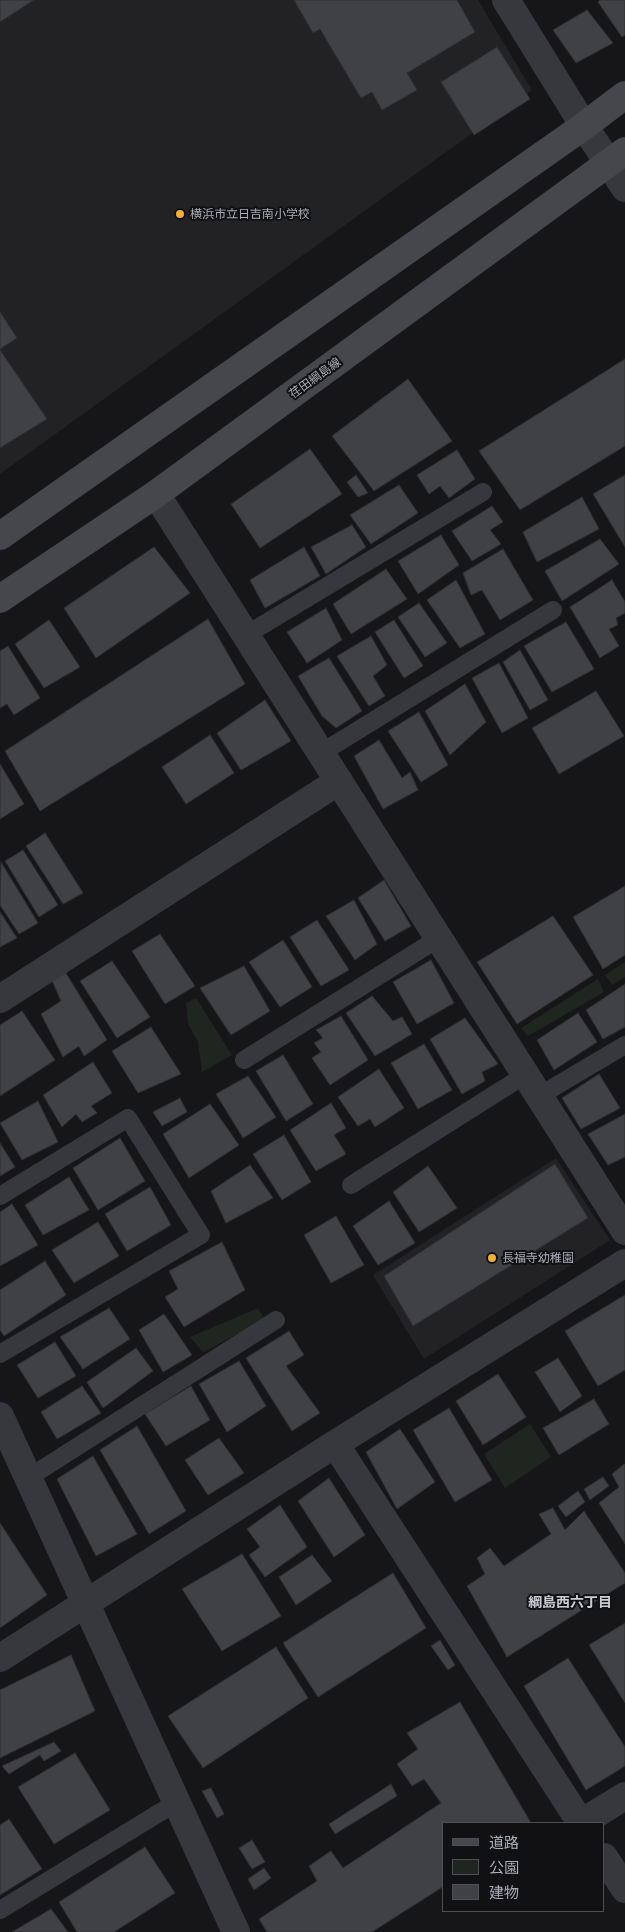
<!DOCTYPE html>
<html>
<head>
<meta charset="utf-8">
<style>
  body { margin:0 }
  #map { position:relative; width:625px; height:1932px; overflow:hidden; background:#161618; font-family:Ubuntu,"Noto Sans JP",sans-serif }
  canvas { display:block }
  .legend { position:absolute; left:442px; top:1822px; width:162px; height:90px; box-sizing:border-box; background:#111113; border:1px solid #4d4f55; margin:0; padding:6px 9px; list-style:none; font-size:15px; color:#a8adb8 }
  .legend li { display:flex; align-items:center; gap:10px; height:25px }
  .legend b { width:25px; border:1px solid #4d4f55 }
</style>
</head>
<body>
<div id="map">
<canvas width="625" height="1932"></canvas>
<ul class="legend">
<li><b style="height:6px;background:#45474d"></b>道路</li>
<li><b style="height:14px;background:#1e261f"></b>公園</li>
<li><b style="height:14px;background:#404145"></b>建物</li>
</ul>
</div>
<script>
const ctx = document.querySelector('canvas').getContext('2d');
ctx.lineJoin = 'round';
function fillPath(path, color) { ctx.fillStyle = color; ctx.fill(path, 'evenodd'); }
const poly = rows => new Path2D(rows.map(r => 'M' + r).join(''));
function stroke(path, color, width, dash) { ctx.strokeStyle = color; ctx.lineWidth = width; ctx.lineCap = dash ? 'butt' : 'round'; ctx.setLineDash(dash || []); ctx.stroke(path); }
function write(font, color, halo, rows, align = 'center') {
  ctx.font = font + ' Ubuntu,"Noto Sans JP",sans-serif'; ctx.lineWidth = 4; ctx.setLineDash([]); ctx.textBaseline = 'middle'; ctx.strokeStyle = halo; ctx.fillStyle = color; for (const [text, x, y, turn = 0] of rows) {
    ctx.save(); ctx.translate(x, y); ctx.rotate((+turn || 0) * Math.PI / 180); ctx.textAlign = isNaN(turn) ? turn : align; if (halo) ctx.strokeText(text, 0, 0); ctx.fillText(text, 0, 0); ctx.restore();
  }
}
const built = poly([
  [0,0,478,0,532,90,0,474],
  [556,1158,610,1240,424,1359,373,1275]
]);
const green = poly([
  [625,962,625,977,612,985,605,975],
  [598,979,604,992,528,1036,521,1028],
  [196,998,232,1055,202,1072,198,1042,188,1024,186,1003],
  [258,1308,265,1320,203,1352,190,1337],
  [530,1424,551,1457,505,1488,484,1454]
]);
const building = poly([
  [0,0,34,0,0,22,0,0],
  [294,0,457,0,475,32,407,73,417,90,382,110,372,92,361,98,320,29,313,33,294,0],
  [600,0,625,0,625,35,622,37,598,2,600,0],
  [587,10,613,43,576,63,553,30,587,10],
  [497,47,530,99,474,135,441,82,497,47],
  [0,312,17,338,0,349,0,312],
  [0,350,47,419,0,448,0,350],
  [625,359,625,446,520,510,479,451,625,359],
  [408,379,452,441,374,491,332,436,408,379],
  [310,449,342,494,260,548,231,504,310,449],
  [457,450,475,479,449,498,440,486,429,494,417,475,457,450],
  [356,475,368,493,358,497,347,482,356,475],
  [625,475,625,547,593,494,625,475],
  [399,485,418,513,371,544,350,515,399,485],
  [582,497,599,529,537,562,523,532,582,497],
  [492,506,503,522,490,530,501,544,472,561,452,531,492,506],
  [352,525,366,547,326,574,311,547,352,525],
  [441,535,459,565,418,594,398,561,441,535],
  [600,539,619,564,562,601,545,571,600,539],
  [154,547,190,593,96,658,64,608,154,547],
  [304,547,320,576,265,608,250,580,304,547],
  [503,549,533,600,500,620,482,590,471,595,463,573,503,549],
  [386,569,407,599,351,634,333,604,386,569],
  [456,580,485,634,460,648,427,600,456,580],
  [612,580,625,602,625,613,616,618,618,625,609,629,619,646,600,658,570,607,612,580],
  [419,603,447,643,425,657,398,617,419,603],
  [326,608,342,640,307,663,287,632,326,608],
  [208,619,245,684,40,811,5,751,208,619],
  [49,620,80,667,44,688,15,644,49,620],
  [394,620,423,666,404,678,375,632,394,620],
  [566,622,594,669,552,692,524,646,566,622],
  [371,636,387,665,373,676,385,696,369,706,337,656,371,636],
  [8,646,40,698,14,715,7,704,0,708,0,651,8,646],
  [520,650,548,700,530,710,503,662,520,650],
  [329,658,362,711,336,728,322,716,298,676,329,658],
  [499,663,528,718,502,733,472,678,499,663],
  [465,684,486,722,450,755,425,711,465,684],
  [596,691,624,736,559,774,532,728,596,691],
  [265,700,291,741,241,770,217,733,265,700],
  [419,712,448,765,421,782,388,731,419,712],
  [210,735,234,773,186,804,162,767,210,735],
  [379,740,402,778,410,772,418,790,383,809,354,756,379,740],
  [0,764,24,804,0,819,0,764],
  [45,833,83,893,63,904,26,846,45,833],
  [23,850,58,905,39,917,5,861,23,850],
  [1,862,38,923,19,934,0,905,1,862],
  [384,880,411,926,385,941,358,898,384,880],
  [625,886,625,955,603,969,573,917,625,886],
  [354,900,377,944,355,960,326,916,354,900],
  [0,912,17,938,0,947,0,912],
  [553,916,593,975,517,1024,477,962,553,916],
  [317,920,349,970,321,986,290,937,317,920],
  [160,934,195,986,165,1004,132,951,160,934],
  [283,940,312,987,280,1007,249,962,283,940],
  [431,960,454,1003,417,1024,393,982,431,960],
  [112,961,150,1017,117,1038,80,981,112,961],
  [244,966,270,1011,231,1035,200,988,244,966],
  [64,970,107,1040,84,1056,79,1046,63,1057,41,1014,61,1001,51,978,64,970],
  [625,984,625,1027,603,1039,586,1010,625,984],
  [372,996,393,1021,402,1017,412,1034,375,1056,346,1013,372,996],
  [22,1011,55,1060,0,1096,0,1025,22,1011],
  [578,1013,597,1042,554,1070,537,1040,578,1013],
  [341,1016,368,1060,330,1085,312,1058,321,1052,314,1043,323,1038,316,1030,341,1016],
  [465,1018,498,1064,482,1072,485,1081,462,1094,430,1039,465,1018],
  [151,1027,181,1074,138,1093,112,1051,151,1027],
  [424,1044,452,1090,418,1109,391,1063,424,1044],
  [283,1055,313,1104,286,1121,256,1071,283,1055],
  [93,1062,112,1093,91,1106,97,1113,82,1122,76,1114,62,1127,43,1095,93,1062],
  [379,1069,404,1108,375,1127,370,1119,358,1126,338,1097,379,1069],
  [599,1074,620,1108,581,1129,562,1098,599,1074],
  [248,1076,276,1117,243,1138,216,1094,248,1076],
  [180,1098,187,1112,162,1126,153,1112,180,1098],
  [38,1101,58,1142,22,1160,0,1123,38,1101],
  [331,1103,346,1128,334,1135,346,1154,316,1171,290,1130,331,1103],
  [210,1104,239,1145,189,1178,163,1134,210,1104],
  [625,1114,625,1157,608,1165,588,1134,625,1114],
  [284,1135,311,1182,282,1200,253,1154,284,1135],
  [120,1138,145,1181,98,1210,73,1168,120,1138],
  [0,1143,15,1167,0,1176,0,1143],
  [555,1164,588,1218,413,1326,384,1276,555,1164],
  [250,1165,273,1198,226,1223,211,1191,250,1165],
  [428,1166,457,1208,419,1232,393,1192,428,1166],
  [69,1177,89,1210,43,1235,25,1205,69,1177],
  [150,1187,171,1225,127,1251,105,1214,150,1187],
  [389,1201,415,1243,378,1265,353,1226,389,1201],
  [12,1204,38,1245,0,1266,0,1212,12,1204],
  [336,1216,364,1265,331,1283,304,1235,336,1216],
  [98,1222,119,1256,74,1283,52,1250,98,1222],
  [222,1242,245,1290,184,1327,165,1297,178,1289,169,1271,222,1242],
  [45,1261,66,1295,4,1336,0,1330,0,1290,45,1261],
  [625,1295,625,1370,598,1386,565,1331,625,1295],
  [109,1308,130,1339,83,1369,60,1337,109,1308],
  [164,1314,192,1355,163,1372,139,1330,164,1314],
  [289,1331,304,1355,286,1366,320,1413,292,1431,246,1358,289,1331],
  [55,1342,76,1376,38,1398,17,1365,55,1342],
  [136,1348,153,1371,103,1408,87,1382,136,1348],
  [558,1358,582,1396,560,1412,535,1372,558,1358],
  [239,1361,266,1406,227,1432,199,1384,239,1361],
  [498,1374,526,1417,483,1445,456,1401,498,1374],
  [82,1386,101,1413,57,1439,41,1412,82,1386],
  [191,1386,210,1420,166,1446,145,1414,191,1386],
  [594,1399,609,1424,559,1455,543,1428,594,1399],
  [449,1408,492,1480,455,1502,413,1430,449,1408],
  [137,1426,186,1511,149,1534,100,1450,137,1426],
  [400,1429,435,1482,397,1509,366,1452,400,1429],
  [219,1438,244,1473,208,1495,185,1460,219,1438],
  [93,1456,137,1534,96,1556,57,1479,93,1456],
  [624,1464,625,1465,625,1544,599,1503,619,1487,612,1474,624,1464],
  [603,1477,609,1486,590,1500,584,1489,603,1477],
  [329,1478,365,1535,334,1557,298,1501,329,1478],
  [578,1491,585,1502,566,1517,558,1506,578,1491],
  [280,1505,307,1547,265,1577,249,1555,260,1547,247,1529,280,1505],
  [553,1508,565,1530,584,1511,625,1573,625,1583,507,1657,467,1586,485,1574,477,1558,490,1548,504,1566,551,1534,539,1514,553,1508],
  [0,1523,47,1595,0,1628,0,1523],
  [242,1554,281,1616,222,1651,182,1589,242,1554],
  [312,1555,332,1581,296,1605,279,1577,312,1555],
  [393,1573,426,1628,318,1697,283,1643,393,1573],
  [625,1623,625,1703,589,1645,625,1623],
  [440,1640,455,1665,448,1670,431,1646,440,1640],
  [276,1647,308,1698,203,1768,168,1716,276,1647],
  [71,1655,95,1711,0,1758,0,1690,71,1655],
  [568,1658,625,1747,625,1766,586,1790,524,1686,568,1658],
  [460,1702,531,1823,444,1823,444,1886,372,1932,267,1932,259,1919,317,1881,309,1866,331,1851,343,1868,441,1803,424,1779,412,1786,397,1764,418,1749,407,1733,460,1702],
  [54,1742,61,1751,44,1761,40,1755,9,1774,2,1766,54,1742],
  [75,1753,110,1810,54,1844,18,1787,75,1753],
  [391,1784,397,1796,335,1834,329,1824,391,1784],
  [211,1788,224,1814,217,1818,202,1791,211,1788],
  [9,1819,42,1869,0,1895,0,1825,9,1819],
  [252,1840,265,1862,252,1869,239,1848,252,1840],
  [145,1847,175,1893,114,1932,77,1932,59,1902,145,1847],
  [264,1868,271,1878,254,1890,248,1879,264,1868],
  [51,1909,68,1932,12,1932,51,1909]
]);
const service = poly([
  [246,635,483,492],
  [321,753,553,610],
  [244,1060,439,938],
  [539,1096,625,1045],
  [351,1185,525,1075],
  [0,1196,128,1118,201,1235,0,1354],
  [28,1478,276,1320],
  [0,1910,177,1802]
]);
const minor = poly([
  [506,0,584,126,625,188],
  [156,494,625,1231],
  [0,999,339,781],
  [335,1444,581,1823],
  [0,1658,335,1444,625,1263],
  [581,1823,625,1796],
  [604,1857,625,1889]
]);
const tertiary = poly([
  [0,1416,236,1932]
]);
const secondary = poly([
  [0,536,584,126,625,95],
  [0,599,156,494,625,151]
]);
const markers = [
  [180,214,5,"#f2b134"],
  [492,1258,5,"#f2b134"]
];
const poiNames = [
  ["横浜市立日吉南小学校",190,214],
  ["長福寺幼稚園",502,1258]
];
const streetNames = [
  ["荏田綱島線",315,378,-36]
];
const neighbourhoodNames = [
  ["綱島西六丁目",570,1602]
];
fillPath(built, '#222225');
fillPath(green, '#1e261f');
fillPath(building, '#404145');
stroke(building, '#303034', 1);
stroke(service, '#37383d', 18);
stroke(minor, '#37383d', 28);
stroke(tertiary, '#37383d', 28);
stroke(secondary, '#45474d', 28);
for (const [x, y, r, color] of markers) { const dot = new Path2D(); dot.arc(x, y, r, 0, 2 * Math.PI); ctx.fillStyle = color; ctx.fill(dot); stroke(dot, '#111113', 2); }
write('12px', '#a8adb8', '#111113', poiNames, 'left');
write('12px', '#a8adb8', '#111113', streetNames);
write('bold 14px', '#c9ccd4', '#111113', neighbourhoodNames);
</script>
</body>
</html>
